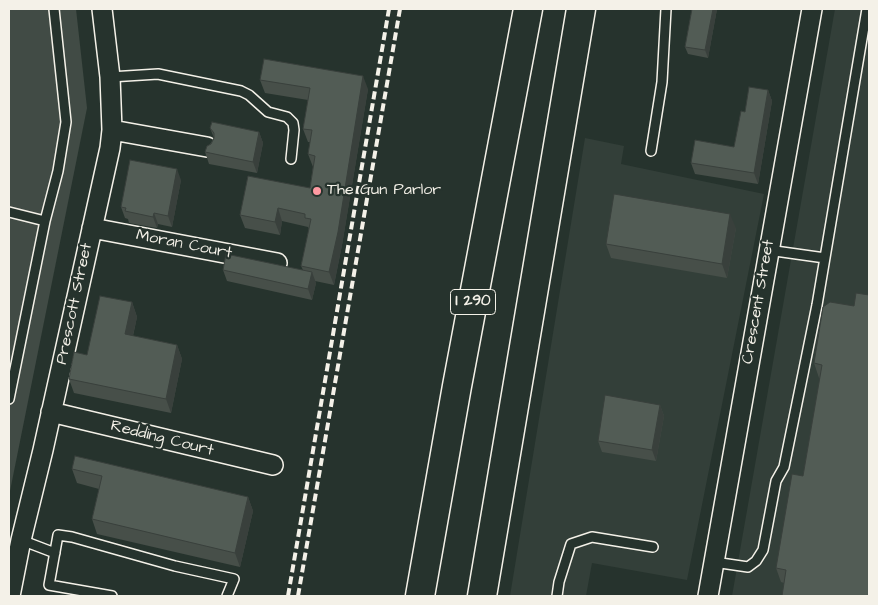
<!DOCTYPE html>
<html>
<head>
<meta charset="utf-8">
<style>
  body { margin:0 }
  #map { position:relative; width:878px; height:605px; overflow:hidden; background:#26332d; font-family:"Architects Daughter",sans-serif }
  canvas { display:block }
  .frame { position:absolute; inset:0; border:10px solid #f4f1e8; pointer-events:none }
</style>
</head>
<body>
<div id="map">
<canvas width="878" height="605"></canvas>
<div class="frame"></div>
</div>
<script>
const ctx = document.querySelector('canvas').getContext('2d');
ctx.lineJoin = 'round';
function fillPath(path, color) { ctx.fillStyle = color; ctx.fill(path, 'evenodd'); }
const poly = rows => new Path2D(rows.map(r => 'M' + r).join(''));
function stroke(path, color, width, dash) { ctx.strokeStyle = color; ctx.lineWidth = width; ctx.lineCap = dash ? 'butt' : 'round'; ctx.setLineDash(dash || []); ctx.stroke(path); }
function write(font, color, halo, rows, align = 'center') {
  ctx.font = font + ' "Architects Daughter",sans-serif'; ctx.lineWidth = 4.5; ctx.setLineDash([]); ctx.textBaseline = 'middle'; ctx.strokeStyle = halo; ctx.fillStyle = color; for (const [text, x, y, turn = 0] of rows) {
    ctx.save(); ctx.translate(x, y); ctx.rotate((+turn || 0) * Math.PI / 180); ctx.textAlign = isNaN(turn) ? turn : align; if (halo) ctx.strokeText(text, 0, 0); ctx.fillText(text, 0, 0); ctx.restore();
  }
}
const built = poly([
  [835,9,869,9,869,596,732,596],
  [585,138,624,146,621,164,764,194,687,580,592,563,586,596,510,596]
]);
const green = poly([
  [9,9,76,9,87,108,9,496]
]);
const lane = poly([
  [110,77,158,74,241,91,249,95,268,112,287,117,293,123,294,130,291,159],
  [651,151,662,82,666,9],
  [9,212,45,221],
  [768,250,825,258],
  [9,399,45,221,58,171,66,122,54,9],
  [21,540,55,553],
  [714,562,748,567,756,561,763,550,776,481,784,467,817,305,867,9],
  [112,596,49,585,58,535,72,537,175,566,234,579,227,596],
  [557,596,559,582,571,544,592,537,653,547]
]);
const street = poly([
  [112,130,207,147],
  [92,228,277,263],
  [51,412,273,465],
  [10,596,21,540,43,450,110,148,112,130,110,77,102,9],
  [708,596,812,9]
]);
const highway = poly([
  [420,596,457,386,528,9],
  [482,596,581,9]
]);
const rail = poly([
  [288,596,389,9],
  [298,596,400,9]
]);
const wall = poly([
  [692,9,717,9,708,58,688,54,685,47],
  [260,80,368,89,342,245,334,285,315,281,316,283,312,300,227,281,223,270,303,270,301,266,309,229,308,227,282,221,280,235,245,228,240,215,310,188,313,167,308,154,310,142,308,142,303,129,308,100,265,93],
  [768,90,772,101,758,184,695,174,691,163,734,147,745,112],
  [210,128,259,132,263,143,257,173,209,164,205,152,214,138],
  [181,180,172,227,158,224,157,228,129,223,128,219,125,218,121,207],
  [736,228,727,278,611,258,606,244],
  [132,302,137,317,133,336,177,345,182,359,171,413,74,393,69,379,87,355],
  [854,306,784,583,781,582,776,568,803,476,820,378,819,378,814,363],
  [660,405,664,416,656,461,602,452,598,441],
  [72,469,248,497,253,511,240,567,97,534,92,519,99,489,77,483]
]);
const shadedWall = poly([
  [713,9,717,9,708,58,705,50],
  [363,76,368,89,342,245,334,285,329,272],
  [768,90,772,101,758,184,754,173],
  [259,132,263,143,257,173,253,162],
  [177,169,181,180,172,227,168,216],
  [278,208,282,221,280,235,275,222],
  [154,213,158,224,157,228,153,217],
  [730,214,736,228,727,278,722,264],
  [312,272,316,283,312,300,308,289],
  [132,302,137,317,130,348,125,334],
  [177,345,182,359,171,413,166,399],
  [660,405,664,416,656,461,652,450],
  [248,497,253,511,240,567,235,553]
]);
const building = poly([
  [692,9,713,9,705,50,685,47,692,9],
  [264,59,363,76,338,232,329,272,301,266,311,219,305,218,305,214,278,208,275,222,240,215,248,176,310,188,315,156,308,154,312,130,303,129,310,88,260,80,264,59],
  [749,87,768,90,754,173,691,163,695,140,734,147,741,111,745,112,749,87],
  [212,122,259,132,253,162,205,152,207,146,211,144,214,138,214,133,210,128,212,122],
  [130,160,177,169,168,216,154,213,153,217,125,211,126,208,121,207,130,160],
  [614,194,730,214,722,264,606,244,614,194],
  [226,254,312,272,308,289,223,270,226,254],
  [856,293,869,295,869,596,782,596,786,570,776,568,792,474,803,476,822,365,814,363,823,307,830,302,854,306,856,293],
  [100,296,132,302,125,334,177,345,166,399,69,379,74,352,87,355,100,296],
  [605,395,660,405,652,450,598,441,605,395],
  [75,456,248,497,235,553,92,519,102,476,72,469,75,456]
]);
const markers = [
  [317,191,5,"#ff9aa2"]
];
const shields = [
  [473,302,45]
];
const shieldNames = [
  ["I 290",473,302]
];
const poiNames = [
  ["The Gun Parlor",327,191]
];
const streetNames = [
  ["Moran Court",184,245,11],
  ["Crescent Street",759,302,-80],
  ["Prescott Street",75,304,-78],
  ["Redding Court",162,439,14]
];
fillPath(built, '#333f39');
fillPath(green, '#414b45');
stroke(lane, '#f4f1e8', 12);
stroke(street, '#f4f1e8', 22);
stroke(highway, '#f4f1e8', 31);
stroke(lane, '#26332d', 9);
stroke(street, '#26332d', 19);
stroke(highway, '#26332d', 28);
stroke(rail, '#f4f1e8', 4, [8, 4]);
fillPath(wall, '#474f49');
fillPath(shadedWall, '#39403c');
fillPath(building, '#525c55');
stroke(building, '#39403c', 1);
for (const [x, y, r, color] of markers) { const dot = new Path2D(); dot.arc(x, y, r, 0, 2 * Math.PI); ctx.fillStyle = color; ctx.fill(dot); stroke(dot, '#26332d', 2); }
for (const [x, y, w] of shields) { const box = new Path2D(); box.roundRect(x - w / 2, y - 12.5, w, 25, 4); ctx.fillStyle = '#26332d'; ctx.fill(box); stroke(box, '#f4f1e8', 1); }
write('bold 15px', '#f4f1e8', null, shieldNames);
write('16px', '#f4f1e8', '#26332d', poiNames, 'left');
write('16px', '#f4f1e8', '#26332d', streetNames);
</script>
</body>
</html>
